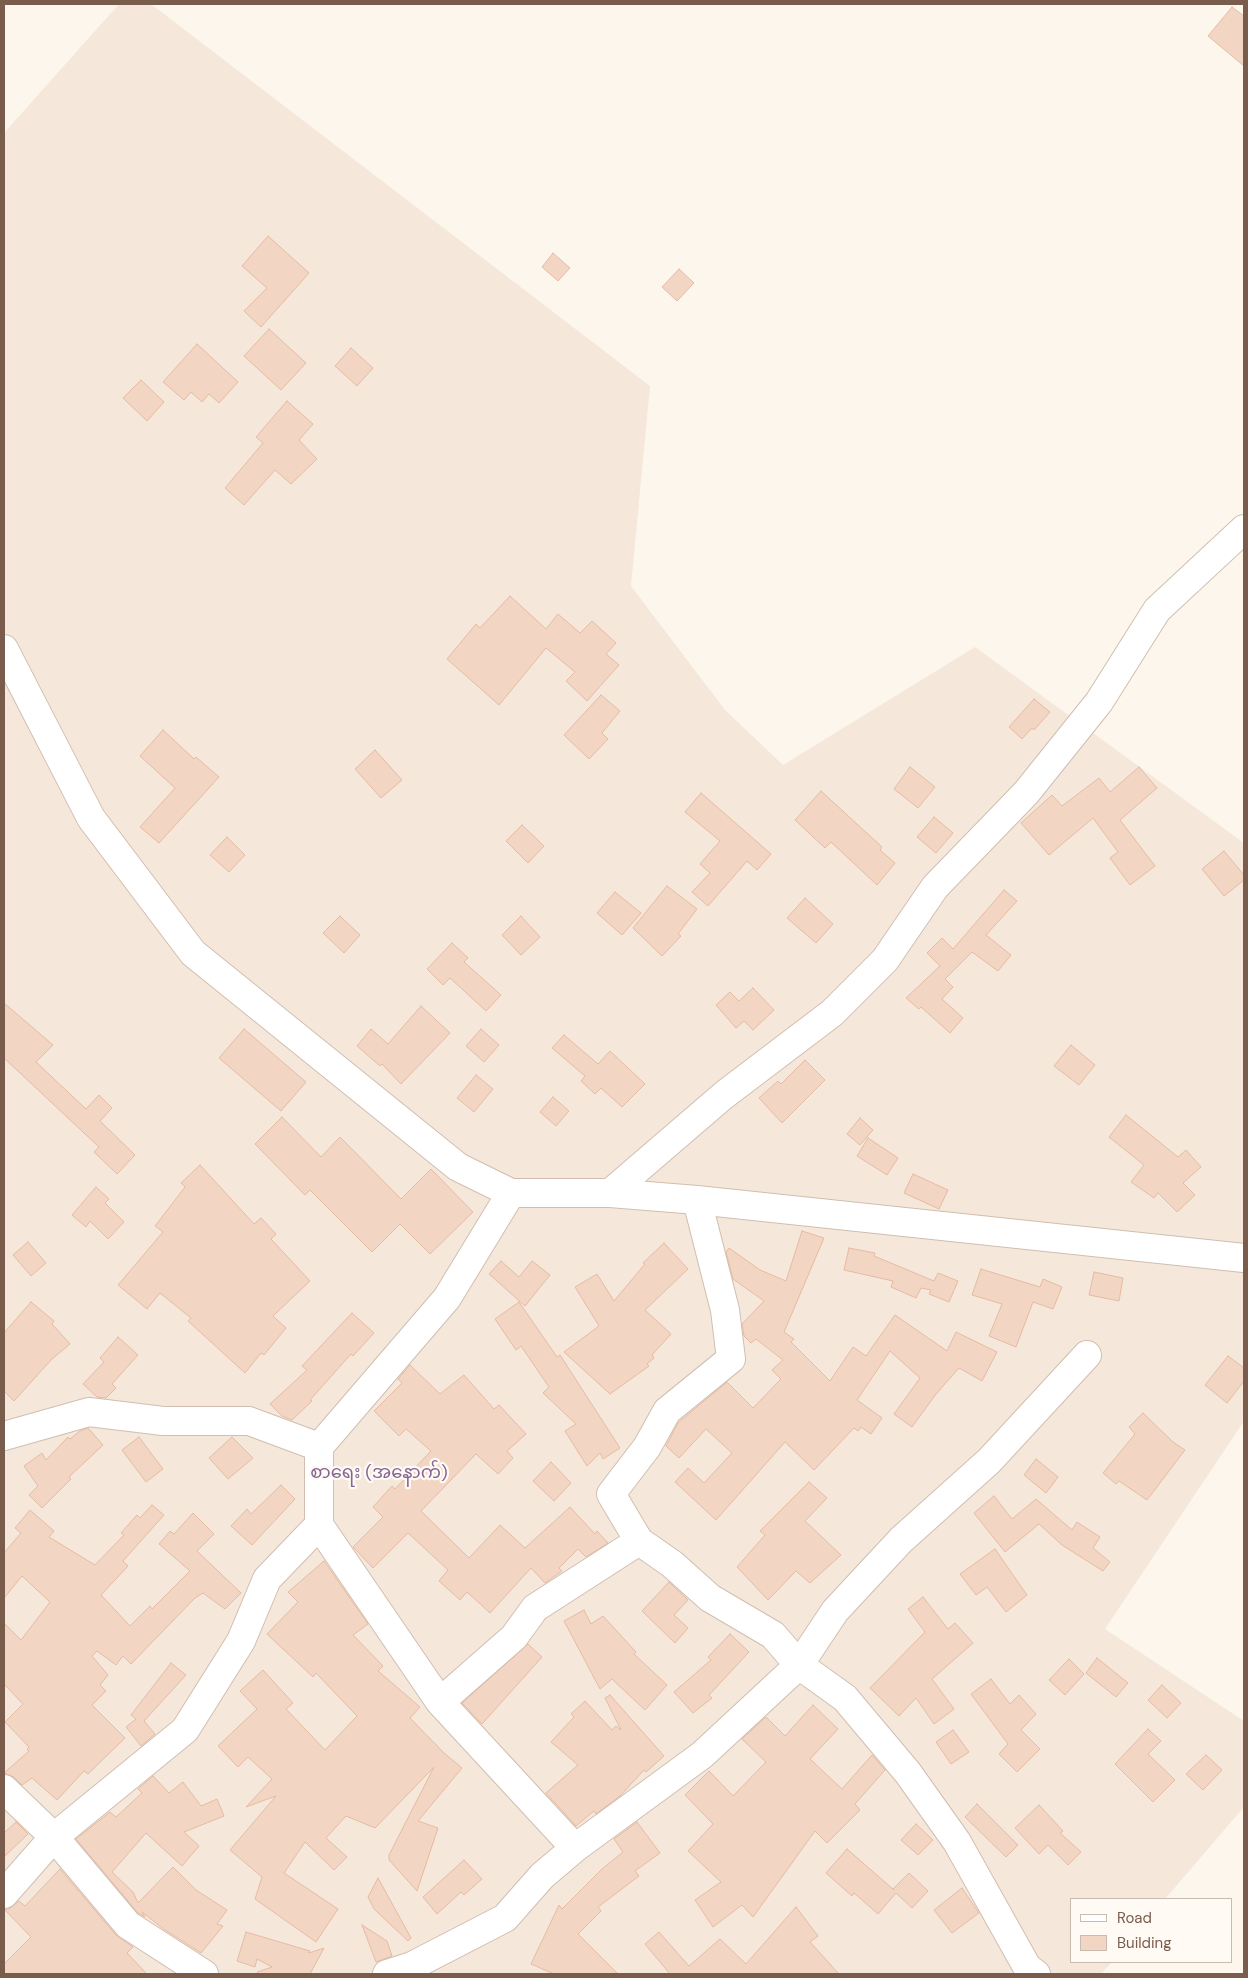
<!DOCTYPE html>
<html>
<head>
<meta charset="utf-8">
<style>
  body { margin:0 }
  #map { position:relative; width:1248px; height:1978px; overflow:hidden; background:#fdf6ec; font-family:"DM Sans",sans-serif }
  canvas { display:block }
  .frame { position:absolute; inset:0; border:5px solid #7a5c4d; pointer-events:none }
  .legend { position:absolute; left:1070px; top:1898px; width:162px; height:65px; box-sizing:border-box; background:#fffaf3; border:1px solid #cabbb1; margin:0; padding:6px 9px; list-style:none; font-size:15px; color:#7a5c4d }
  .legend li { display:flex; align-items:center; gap:10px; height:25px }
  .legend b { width:25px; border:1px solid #cabbb1 }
</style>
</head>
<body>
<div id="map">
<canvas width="1248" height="1978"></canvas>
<div class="frame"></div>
<ul class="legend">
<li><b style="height:6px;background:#fff"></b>Road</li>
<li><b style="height:14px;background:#f3d5c3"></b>Building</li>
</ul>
</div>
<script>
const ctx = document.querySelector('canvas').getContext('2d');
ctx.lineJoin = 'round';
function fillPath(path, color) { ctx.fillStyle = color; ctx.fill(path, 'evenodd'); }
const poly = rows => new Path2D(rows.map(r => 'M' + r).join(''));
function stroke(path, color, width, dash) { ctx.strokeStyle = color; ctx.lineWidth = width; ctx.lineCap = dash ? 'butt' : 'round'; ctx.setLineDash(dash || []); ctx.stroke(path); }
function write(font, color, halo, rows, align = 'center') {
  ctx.font = font + ' "DM Sans","Noto Sans Myanmar",sans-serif'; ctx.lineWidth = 4.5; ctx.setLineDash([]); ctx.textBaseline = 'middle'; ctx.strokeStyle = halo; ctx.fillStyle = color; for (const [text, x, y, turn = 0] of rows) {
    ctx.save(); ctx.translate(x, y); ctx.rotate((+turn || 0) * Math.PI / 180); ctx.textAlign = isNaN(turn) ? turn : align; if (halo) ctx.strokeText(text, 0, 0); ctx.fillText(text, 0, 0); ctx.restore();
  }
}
const residential = poly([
  [119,4,151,4,650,386,631,586,725,710,783,765,975,647,1244,843,1244,1421,1105,1629,1244,1721,1244,1807,1165,1899,1072,1899,1072,1962,1112,1962,1101,1974,4,1974,4,133]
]);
const building = poly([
  [1232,7,1244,16,1244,66,1208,36,1232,7],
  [268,236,309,273,261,327,244,311,267,288,242,266,268,236],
  [553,253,570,268,558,281,542,267,553,253],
  [679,269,694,283,677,301,662,287,679,269],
  [269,329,306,363,281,390,244,356,269,329],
  [197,344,238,382,219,403,209,394,202,402,191,392,184,400,163,382,197,344],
  [351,348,373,368,357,386,335,366,351,348],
  [141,380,164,402,147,421,123,398,141,380],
  [287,401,313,424,299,440,317,459,291,484,275,470,244,505,225,488,263,443,256,437,287,401],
  [510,596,546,629,558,614,580,633,592,621,616,643,606,654,619,665,587,701,566,681,575,672,546,648,499,705,447,659,476,624,480,628,510,596],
  [601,695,620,711,602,733,608,739,589,759,564,735,601,695],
  [1034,699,1050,712,1034,730,1032,728,1022,739,1009,727,1034,699],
  [163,730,194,759,196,757,219,777,159,843,140,827,175,788,140,756,163,730],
  [375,750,402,780,381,798,355,769,375,750],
  [910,767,935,787,918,808,894,789,910,767],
  [1139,767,1157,788,1120,820,1155,866,1130,885,1110,858,1118,852,1093,818,1049,855,1021,823,1052,795,1062,806,1099,778,1110,792,1139,767],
  [821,791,882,847,880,850,895,863,877,885,831,842,825,848,795,820,821,791],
  [701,793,771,854,757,870,747,861,708,906,692,892,710,873,700,864,720,841,685,812,701,793],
  [934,817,953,833,936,853,917,837,934,817],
  [522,825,544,846,528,863,506,841,522,825],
  [227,837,245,855,229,872,210,855,227,837],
  [1224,851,1244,875,1244,880,1224,896,1202,869,1224,851],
  [667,886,697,909,678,934,681,936,662,956,633,928,667,886],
  [1004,890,1017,901,986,935,1011,955,998,971,972,952,945,979,953,987,942,999,963,1018,950,1033,921,1007,919,1009,906,998,940,966,927,953,942,938,953,949,1004,890],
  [615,892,641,913,622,935,597,913,615,892],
  [805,898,833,924,816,943,787,918,805,898],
  [340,916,360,935,344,953,323,933,340,916],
  [521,916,540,937,521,955,502,935,521,916],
  [452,943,468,958,464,962,501,995,486,1011,450,978,443,985,427,969,452,943],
  [753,988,774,1010,753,1030,744,1021,736,1028,716,1005,730,992,739,1001,753,988],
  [4,1003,53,1045,36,1062,86,1109,99,1095,112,1108,100,1121,135,1155,117,1174,94,1152,99,1147,4,1058,4,1003],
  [421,1006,450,1033,401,1084,382,1064,380,1066,357,1046,371,1029,388,1044,421,1006],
  [244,1029,306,1082,281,1111,219,1058,244,1029],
  [481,1029,499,1045,484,1062,466,1046,481,1029],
  [564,1035,598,1064,610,1051,645,1084,622,1107,601,1088,595,1094,581,1081,585,1076,552,1048,564,1035],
  [1071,1045,1095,1065,1079,1085,1054,1066,1071,1045],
  [805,1060,825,1080,782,1123,759,1098,778,1081,781,1084,805,1060],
  [476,1075,493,1089,474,1112,457,1098,476,1075],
  [553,1097,569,1111,556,1126,540,1112,553,1097],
  [1126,1115,1178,1157,1186,1150,1201,1167,1183,1183,1195,1195,1177,1212,1158,1193,1154,1198,1131,1182,1144,1165,1109,1137,1126,1115],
  [282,1117,321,1157,340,1137,401,1199,431,1169,473,1212,430,1254,400,1224,372,1252,310,1190,305,1195,255,1144,282,1117],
  [860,1118,873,1130,860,1145,847,1134,860,1118],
  [868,1138,898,1158,887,1175,857,1156,868,1138],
  [200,1165,254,1224,261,1218,276,1234,271,1239,310,1281,273,1316,286,1328,264,1355,261,1353,245,1373,188,1321,191,1318,160,1293,147,1309,118,1285,163,1232,155,1226,185,1187,181,1183,200,1165],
  [913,1174,948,1190,939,1209,904,1193,913,1174],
  [96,1187,109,1199,105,1203,124,1222,108,1239,90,1221,86,1227,72,1215,96,1187],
  [802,1231,824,1238,784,1332,794,1339,791,1342,830,1381,853,1347,866,1356,895,1315,947,1351,956,1332,997,1352,982,1381,959,1368,936,1394,912,1427,894,1414,920,1378,890,1351,857,1400,882,1418,871,1434,861,1427,858,1431,854,1428,814,1470,785,1442,716,1520,675,1482,688,1468,704,1483,732,1453,706,1429,679,1458,666,1446,678,1423,727,1382,753,1408,781,1379,772,1370,783,1360,756,1339,751,1343,744,1336,742,1324,764,1301,733,1279,726,1252,729,1248,760,1270,786,1281,802,1231],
  [28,1242,46,1263,31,1276,13,1255,28,1242],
  [664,1243,688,1269,645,1310,671,1334,652,1355,654,1358,647,1364,649,1366,610,1394,564,1352,599,1326,575,1287,597,1274,614,1301,645,1264,643,1263,664,1243],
  [849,1248,875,1253,874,1256,934,1281,938,1273,958,1281,949,1302,929,1294,931,1290,921,1288,916,1298,891,1287,893,1281,844,1270,849,1248],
  [501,1261,519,1277,532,1261,550,1275,525,1306,489,1274,501,1261],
  [981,1269,1040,1287,1043,1279,1062,1287,1053,1309,1033,1302,1016,1347,989,1336,1002,1304,972,1295,981,1269],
  [1094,1272,1123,1278,1119,1301,1089,1295,1094,1272],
  [31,1302,54,1321,52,1324,70,1344,52,1359,14,1401,4,1391,4,1333,31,1302],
  [519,1302,557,1357,560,1355,620,1448,603,1459,600,1453,587,1466,565,1431,576,1424,543,1393,549,1387,521,1346,516,1350,495,1319,519,1302],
  [352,1313,374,1333,353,1356,351,1354,310,1400,312,1401,292,1420,282,1416,270,1404,307,1370,302,1366,352,1313],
  [118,1337,138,1355,112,1384,116,1388,106,1398,97,1397,83,1384,104,1362,100,1358,118,1337],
  [1228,1356,1244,1368,1244,1381,1227,1403,1205,1385,1228,1356],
  [410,1365,440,1394,464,1375,494,1409,499,1405,526,1434,507,1451,513,1458,498,1474,476,1454,421,1511,469,1558,500,1525,525,1548,570,1507,595,1534,597,1531,608,1543,586,1557,578,1549,559,1568,562,1571,545,1583,531,1568,490,1613,467,1592,460,1600,439,1581,448,1570,408,1533,373,1568,353,1547,383,1517,373,1507,392,1486,395,1489,431,1451,406,1429,399,1436,374,1411,402,1383,398,1379,410,1365],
  [1143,1413,1173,1442,1185,1450,1147,1500,1119,1481,1116,1484,1103,1473,1135,1434,1129,1427,1143,1413],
  [88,1428,103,1445,69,1477,71,1479,42,1508,29,1495,38,1486,24,1466,42,1453,46,1460,68,1437,70,1439,80,1431,88,1428],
  [139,1437,163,1469,146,1482,122,1450,139,1437],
  [232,1437,253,1458,228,1479,209,1458,232,1437],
  [1036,1459,1058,1477,1046,1493,1024,1475,1036,1459],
  [551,1462,571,1483,554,1501,533,1481,551,1462],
  [809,1482,827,1498,805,1521,841,1555,810,1583,796,1571,768,1600,737,1567,765,1535,760,1531,809,1482],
  [281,1485,295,1499,252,1545,231,1526,247,1509,251,1514,281,1485],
  [994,1496,1012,1519,1036,1499,1072,1530,1077,1522,1100,1537,1093,1548,1110,1562,1103,1571,1062,1545,1039,1524,1005,1552,974,1513,994,1496],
  [152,1505,164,1515,123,1561,128,1566,101,1595,130,1626,150,1606,152,1609,190,1571,159,1544,170,1531,174,1534,193,1513,214,1534,197,1551,241,1593,225,1609,203,1593,195,1598,131,1664,123,1656,116,1665,97,1651,92,1656,108,1675,100,1685,106,1691,92,1705,125,1738,88,1774,84,1771,57,1800,32,1778,22,1785,14,1777,4,1773,29,1751,27,1749,29,1747,5,1722,23,1704,4,1684,4,1623,21,1640,50,1602,22,1576,4,1598,4,1553,21,1533,15,1528,30,1510,54,1531,49,1537,95,1565,124,1535,121,1533,137,1515,140,1518,152,1505],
  [995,1549,1027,1595,1006,1612,987,1587,976,1595,960,1574,995,1549],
  [324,1561,368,1624,353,1635,383,1666,378,1671,420,1707,410,1718,444,1753,462,1768,418,1821,438,1828,417,1891,389,1860,389,1855,434,1767,375,1828,346,1816,326,1838,347,1857,334,1870,305,1842,284,1873,338,1909,316,1942,255,1899,262,1877,230,1850,276,1796,246,1807,272,1779,248,1757,238,1767,218,1746,257,1709,240,1691,263,1670,293,1703,286,1709,325,1750,357,1716,316,1673,313,1677,267,1634,298,1602,288,1592,324,1561],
  [669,1582,688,1600,674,1615,688,1628,675,1643,642,1611,669,1582],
  [923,1597,948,1629,955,1623,973,1643,932,1679,954,1709,934,1724,916,1698,899,1716,870,1688,925,1632,908,1609,923,1597],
  [584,1610,591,1624,603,1616,636,1652,634,1654,667,1685,645,1710,612,1679,600,1689,564,1621,584,1610],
  [730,1634,749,1652,709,1695,712,1698,693,1713,674,1692,711,1660,708,1657,730,1634],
  [528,1644,542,1657,482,1724,462,1703,528,1644],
  [1097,1658,1128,1683,1116,1697,1086,1673,1097,1658],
  [1069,1659,1084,1674,1065,1695,1049,1680,1069,1659],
  [171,1663,186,1675,144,1721,155,1734,141,1746,126,1727,136,1719,131,1715,171,1663],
  [991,1679,1010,1704,1019,1695,1036,1714,1021,1730,1040,1749,1017,1772,999,1754,1008,1744,971,1694,991,1679],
  [1162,1685,1181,1703,1167,1718,1148,1700,1162,1685],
  [610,1695,664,1756,646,1772,644,1770,620,1796,596,1814,594,1811,576,1826,546,1793,578,1765,551,1742,574,1717,571,1714,585,1701,612,1730,616,1726,621,1730,605,1698,610,1695],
  [813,1705,838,1729,810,1759,842,1789,872,1755,885,1770,855,1804,860,1810,827,1843,815,1831,753,1917,742,1905,713,1927,695,1900,721,1882,688,1851,713,1824,685,1795,709,1771,733,1796,766,1762,742,1739,766,1717,785,1736,813,1705],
  [1148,1729,1161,1741,1148,1754,1175,1780,1153,1802,1115,1764,1148,1729],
  [953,1730,969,1752,951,1764,936,1742,953,1730],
  [1206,1755,1222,1770,1203,1790,1186,1774,1206,1755],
  [153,1776,169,1793,183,1782,201,1806,217,1799,224,1816,184,1832,199,1846,182,1866,146,1833,112,1872,133,1892,138,1903,173,1867,196,1890,227,1910,217,1924,223,1926,201,1953,165,1930,142,1912,145,1917,138,1913,76,1839,110,1812,116,1817,142,1793,138,1789,153,1776],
  [977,1804,1018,1845,1006,1857,965,1817,977,1804],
  [1039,1805,1063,1831,1060,1833,1081,1852,1068,1865,1048,1845,1039,1854,1015,1828,1039,1805],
  [16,1822,28,1834,4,1857,4,1833,16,1822],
  [637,1822,660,1853,635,1871,639,1876,598,1907,601,1911,578,1934,618,1974,554,1974,531,1964,559,1905,562,1909,602,1869,623,1852,614,1839,637,1822],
  [916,1824,933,1840,918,1855,901,1840,916,1824],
  [847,1849,894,1890,893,1889,909,1873,928,1891,912,1908,896,1893,878,1914,854,1893,852,1896,826,1873,847,1849],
  [464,1860,482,1879,464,1895,461,1892,437,1914,423,1897,464,1860],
  [60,1869,116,1935,133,1947,127,1953,147,1974,4,1974,4,1964,31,1937,4,1909,9,1909,19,1901,25,1906,60,1869],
  [378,1878,411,1938,408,1941,374,1909,368,1897,378,1878],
  [962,1888,979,1913,952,1933,934,1910,962,1888],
  [796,1907,818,1936,810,1942,839,1974,670,1974,645,1944,659,1932,689,1966,720,1939,746,1964,796,1907],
  [362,1925,387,1941,392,1956,376,1962,362,1925],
  [246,1932,310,1951,309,1953,324,1948,310,1974,258,1974,257,1972,272,1967,257,1959,255,1967,237,1961,246,1932]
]);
const minor = poly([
  [4,649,91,818,193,953,458,1167,511,1193,610,1193,697,1200,1244,1258],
  [610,1193,724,1095,832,1013,885,960,935,887,1026,793,1099,702,1157,610,1244,529],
  [697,1200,725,1310,731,1359,667,1411,647,1447,611,1494,639,1541,672,1564,710,1598,773,1635,799,1665,845,1698,908,1773,957,1842,1027,1967,1036,1974],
  [4,1436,89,1412,163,1421,249,1421,319,1447],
  [319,1525,440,1702,575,1848,702,1755,799,1665,835,1611,901,1540,989,1461,1087,1355],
  [440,1702,514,1637,535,1608,639,1541],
  [4,1789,54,1837,128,1925,204,1974],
  [4,1894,54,1837,185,1730,241,1641,267,1579,319,1525,319,1447,447,1298,511,1193],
  [387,1974,412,1966,505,1918,542,1876,575,1848]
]);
const quarterNames = [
  ["စာရေး (အနောက်)",379,1473]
];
fillPath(residential, '#f5e8da');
fillPath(building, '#f3d5c3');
stroke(building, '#e6bba3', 1);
stroke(minor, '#d1beb0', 30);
stroke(minor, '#fff', 28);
write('18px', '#846695', '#fffaf3', quarterNames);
</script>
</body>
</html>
